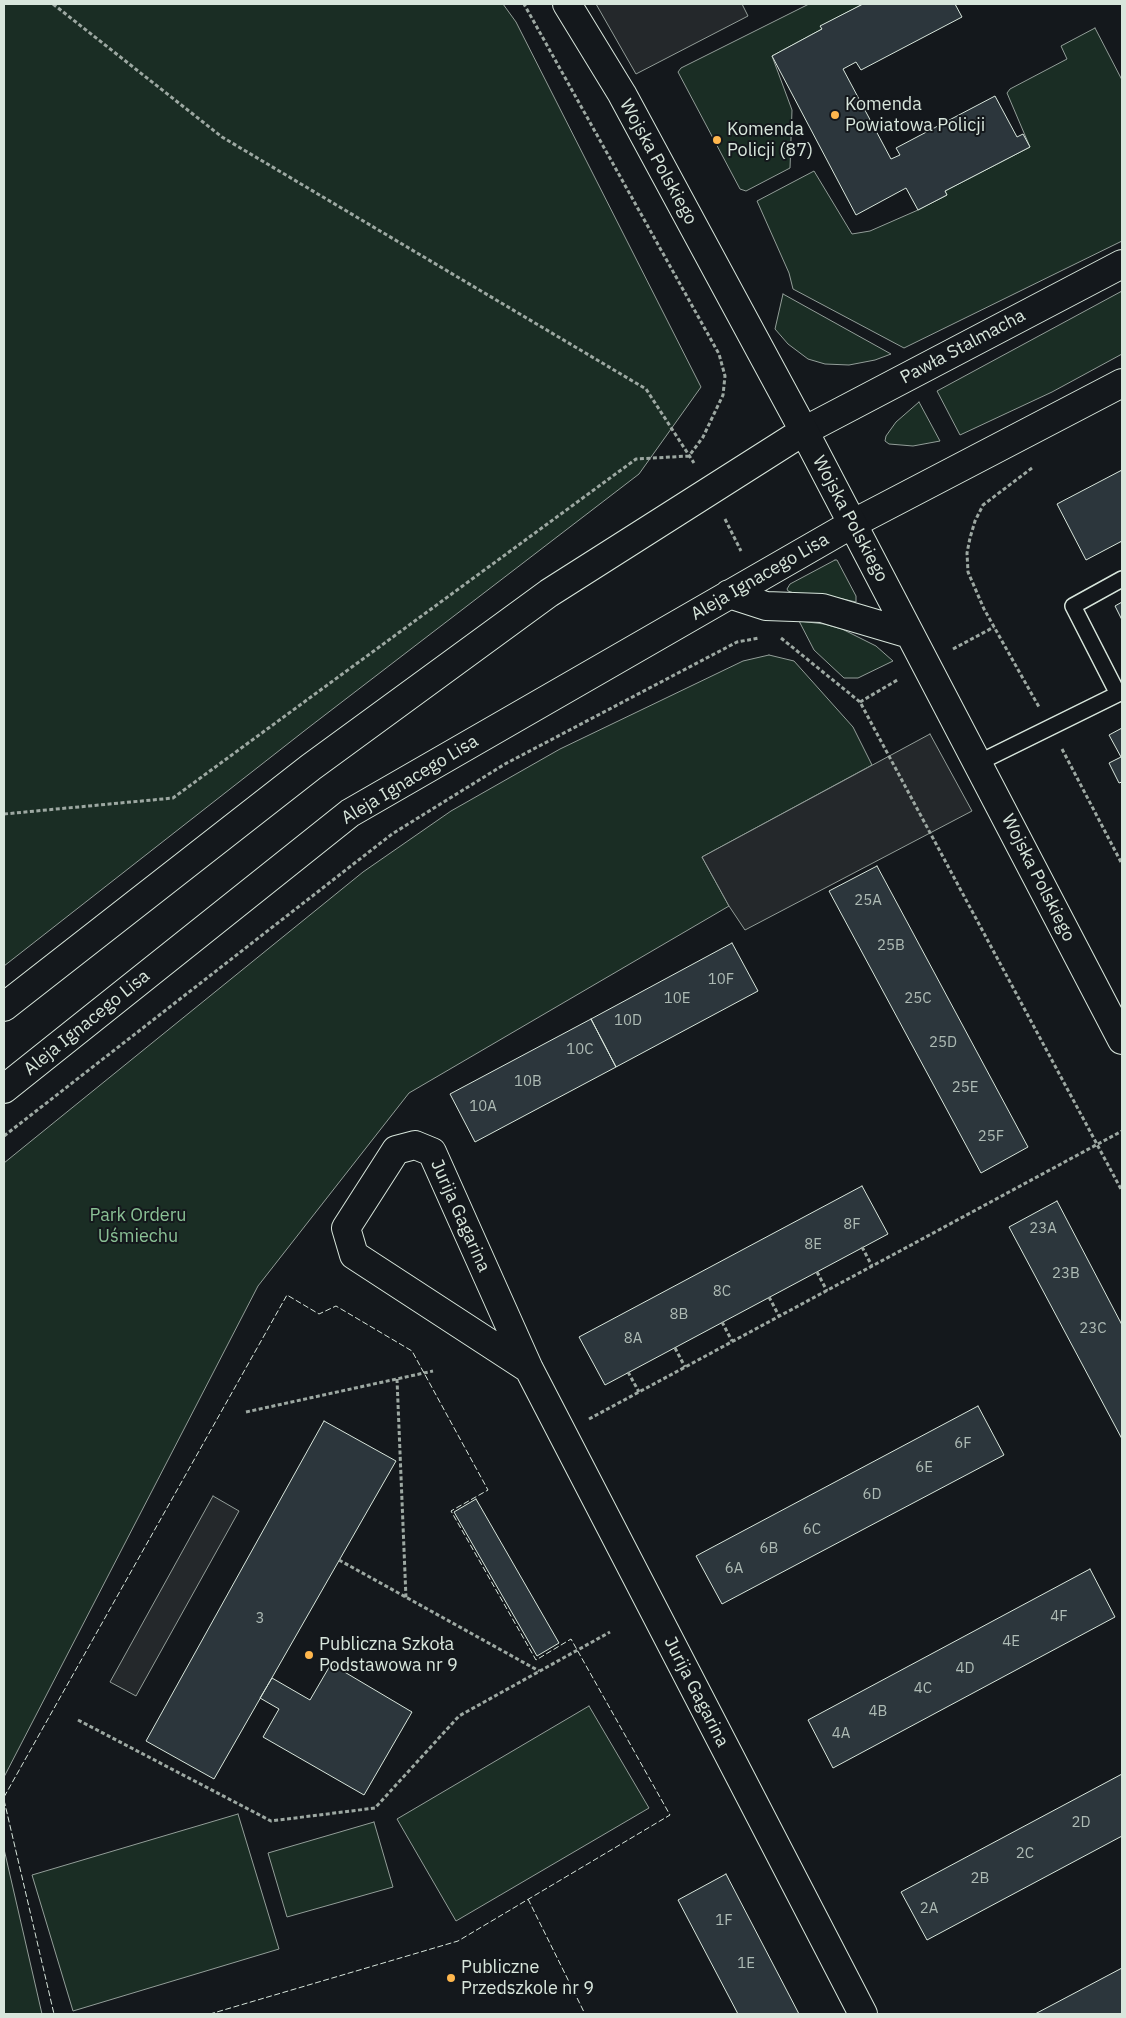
<!DOCTYPE html>
<html>
<head>
<meta charset="utf-8">
<style>
  body { margin:0 }
  #map { position:relative; width:1126px; height:2018px; overflow:hidden; background:#14181c; font-family:"IBM Plex Sans",sans-serif }
  canvas { display:block }
  .frame { position:absolute; inset:0; border:5px solid #d8e6dc; pointer-events:none }
</style>
</head>
<body>
<div id="map">
<canvas width="1126" height="2018"></canvas>
<div class="frame"></div>
</div>
<script>
const ctx = document.querySelector('canvas').getContext('2d');
ctx.lineJoin = 'round';
function fillPath(path, color) { ctx.fillStyle = color; ctx.fill(path, 'evenodd'); }
const poly = rows => new Path2D(rows.map(r => 'M' + r).join(''));
function stroke(path, color, width, dash) { ctx.strokeStyle = color; ctx.lineWidth = width; ctx.lineCap = dash ? 'butt' : 'round'; ctx.setLineDash(dash || []); ctx.stroke(path); }
function write(font, color, halo, rows, align = 'center') {
  ctx.font = font + ' "IBM Plex Sans",sans-serif'; ctx.lineWidth = 4; ctx.setLineDash([]); ctx.textBaseline = 'middle'; ctx.strokeStyle = halo; ctx.fillStyle = color; for (const [text, x, y, turn = 0] of rows) {
    ctx.save(); ctx.translate(x, y); ctx.rotate((+turn || 0) * Math.PI / 180); ctx.textAlign = isNaN(turn) ? turn : align; if (halo) ctx.strokeText(text, 0, 0); ctx.fillText(text, 0, 0); ctx.restore();
  }
}
const green = poly([
  [4,4,503,4,516,22,701,387,639,474,308,728,4,966,4,4],
  [809,4,863,4,821,26,822,29,772,56,792,110,790,168,746,191,740,189,678,72,681,68,809,4],
  [1095,28,1122,80,1122,241,904,348,793,289,789,273,757,201,814,171,852,234,870,231,918,210,947,195,945,191,1030,147,1007,93,1010,89,1067,59,1061,46,1095,28],
  [1122,291,1122,354,1052,392,960,435,937,391,1122,291],
  [783,294,891,354,875,360,849,365,825,364,808,359,788,344,775,329,783,294],
  [919,402,940,441,913,446,889,444,885,441,886,436,896,422,919,402],
  [835,560,837,560,856,596,856,602,830,596,797,594,788,591,787,589,790,584,835,560],
  [799,621,824,624,842,629,876,646,893,661,858,678,844,678,814,650,799,621],
  [769,655,794,661,853,727,872,765,702,857,729,906,409,1093,258,1286,4,1777,4,1163,363,872,451,811,560,749,743,661,769,655],
  [589,1706,649,1808,456,1921,397,1819,589,1706],
  [238,1814,279,1949,73,2011,32,1875,238,1814],
  [374,1822,393,1887,287,1917,268,1853,374,1822],
  [4,1849,42,2014,4,2014,4,1849]
]);
const parking = poly([
  [596,4,742,4,748,16,636,74,596,4],
  [930,734,972,811,745,930,729,906,702,857,930,734],
  [213,1496,239,1511,136,1696,110,1682,213,1496]
]);
const building = poly([
  [863,4,955,4,962,17,861,70,856,62,843,69,891,159,900,155,896,148,995,96,1017,137,1023,134,1030,147,945,191,947,195,918,210,906,188,856,215,772,56,822,29,820,26,863,4],
  [1122,470,1122,541,1086,560,1057,504,1122,470],
  [1122,602,1122,620,1115,606,1122,602],
  [1122,728,1122,782,1119,783,1109,763,1121,757,1109,735,1122,728],
  [877,866,1028,1147,981,1173,829,891,877,866],
  [732,943,758,991,616,1067,591,1019,732,943],
  [591,1019,616,1067,475,1142,450,1094,591,1019],
  [862,1186,888,1234,605,1385,579,1337,862,1186],
  [1057,1201,1122,1325,1122,1439,1009,1227,1057,1201],
  [978,1406,1004,1455,722,1604,696,1556,978,1406],
  [324,1421,396,1461,214,1779,146,1741,324,1421],
  [476,1499,559,1643,537,1656,454,1512,476,1499],
  [1090,1569,1115,1617,833,1768,808,1720,1090,1569],
  [331,1664,412,1712,364,1795,263,1737,279,1709,260,1698,272,1678,310,1700,331,1664],
  [1122,1774,1122,1836,927,1940,901,1892,1122,1774],
  [726,1874,799,2014,738,2014,678,1900,726,1874],
  [1122,1968,1122,2014,1035,2014,1122,1968]
]);
const path = poly([
  [53,4,222,137,646,389,694,463],
  [1032,468,983,505,975,521,970,538,967,553,968,572,984,609,1039,707],
  [725,519,741,551],
  [781,638,860,702,1122,1191],
  [953,649,994,627],
  [860,702,899,679],
  [1062,749,1122,864],
  [4,814,173,798,636,459,689,456,703,437,723,395,725,376,719,354,524,4],
  [4,1136,392,834,505,764,737,642,759,638],
  [862,1247,872,1266],
  [817,1272,827,1291],
  [769,1297,779,1316],
  [722,1322,732,1341],
  [675,1348,685,1367],
  [628,1372,639,1392],
  [397,1379,406,1598],
  [246,1412,433,1371],
  [589,1419,1122,1131],
  [339,1560,539,1671],
  [78,1720,271,1821,375,1808,459,1716,610,1632]
]);
const service = poly([
  [1118,694,1073,606,1122,579],
  [978,763,1122,692]
]);
const minor = poly([
  [804,431,1122,264],
  [852,524,1122,383],
  [529,1369,354,1255,346,1228,396,1150,415,1145,432,1152,529,1369,863,2014]
]);
const tertiary = poly([
  [567,4,622,94,804,431,1122,1040],
  [729,594,766,606,822,608,910,634],
  [4,1007,311,767,549,593,804,431],
  [4,1089,350,813,852,524]
]);
const fence = poly([
  [4,1797,287,1295,319,1314,336,1306,412,1351,488,1490,451,1511,536,1660,571,1639,670,1815,458,1941,210,2014],
  [4,1800,54,2014],
  [528,1899,585,2014]
]);
const markers = [
  [835,115,5,"#ffb74d"],
  [717,140,5,"#ffb74d"],
  [309,1655,5,"#ffb74d"],
  [451,1978,5,"#ffb74d"]
];
const numberNames = [
  ["25A",868,901],
  ["25B",891,946],
  ["10F",721,980],
  ["10E",677,999],
  ["25C",918,999],
  ["10D",628,1021],
  ["25D",943,1043],
  ["10C",580,1050],
  ["10B",528,1082],
  ["25E",965,1088],
  ["10A",483,1107],
  ["25F",991,1137],
  ["8F",852,1225],
  ["23A",1043,1229],
  ["8E",813,1245],
  ["23B",1066,1274],
  ["8C",722,1292],
  ["8B",679,1315],
  ["23C",1093,1329],
  ["8A",633,1339],
  ["6F",963,1444],
  ["6E",924,1468],
  ["6D",872,1495],
  ["6C",812,1530],
  ["6B",769,1549],
  ["6A",734,1569],
  ["4F",1059,1617],
  ["3",260,1619],
  ["4E",1011,1642],
  ["4D",965,1669],
  ["4C",923,1689],
  ["4B",878,1712],
  ["4A",841,1734],
  ["2D",1081,1823],
  ["2C",1025,1854],
  ["2B",980,1879],
  ["2A",929,1909],
  ["1F",724,1921],
  ["1E",746,1964]
];
const poiNames = [
  ["Komenda",845,105],
  ["Powiatowa Policji",845,126],
  ["Komenda",727,130],
  ["Policji (87)",727,151],
  ["Publiczna Szkoła",319,1645],
  ["Podstawowa nr 9",319,1666],
  ["Publiczne",461,1968],
  ["Przedszkole nr 9",461,1989]
];
const streetNames = [
  ["Wojska Polskiego",658,162,61],
  ["Pawła Stalmacha",963,347,-28],
  ["Wojska Polskiego",850,519,62],
  ["Aleja Ignacego Lisa",760,577,-30],
  ["Aleja Ignacego Lisa",410,780,-31],
  ["Wojska Polskiego",1038,878,63],
  ["Aleja Ignacego Lisa",87,1023,-39],
  ["Jurija Gagarina",460,1216,66],
  ["Jurija Gagarina",696,1692,63]
];
const parkNames = [
  ["Park Orderu",138,1216],
  ["Uśmiechu",138,1237]
];
fillPath(green, '#1a2d24');
stroke(green, '#939e99', 1);
fillPath(parking, '#24282b');
stroke(parking, '#939e99', 1);
fillPath(building, '#2c363c');
stroke(building, '#d8e6dc', 1);
stroke(service, '#d8e6dc', 18);
stroke(minor, '#d8e6dc', 30);
stroke(tertiary, '#d8e6dc', 30);
stroke(path, '#9da8a2', 3, [4, 2.5]);
stroke(service, '#14181c', 15);
stroke(minor, '#14181c', 28);
stroke(tertiary, '#14181c', 28);
stroke(fence, '#d8e6dc', 1, [6, 2.5]);
for (const [x, y, r, color] of markers) { const dot = new Path2D(); dot.arc(x, y, r, 0, 2 * Math.PI); ctx.fillStyle = color; ctx.fill(dot); stroke(dot, '#14181c', 2); }
write('15px', '#adbab4', null, numberNames);
write('18px', '#d8e6dc', '#14181c', poiNames, 'left');
write('18px', '#d8e6dc', '#14181c', streetNames);
write('18px', '#8ac095', '#14181c', parkNames);
</script>
</body>
</html>
